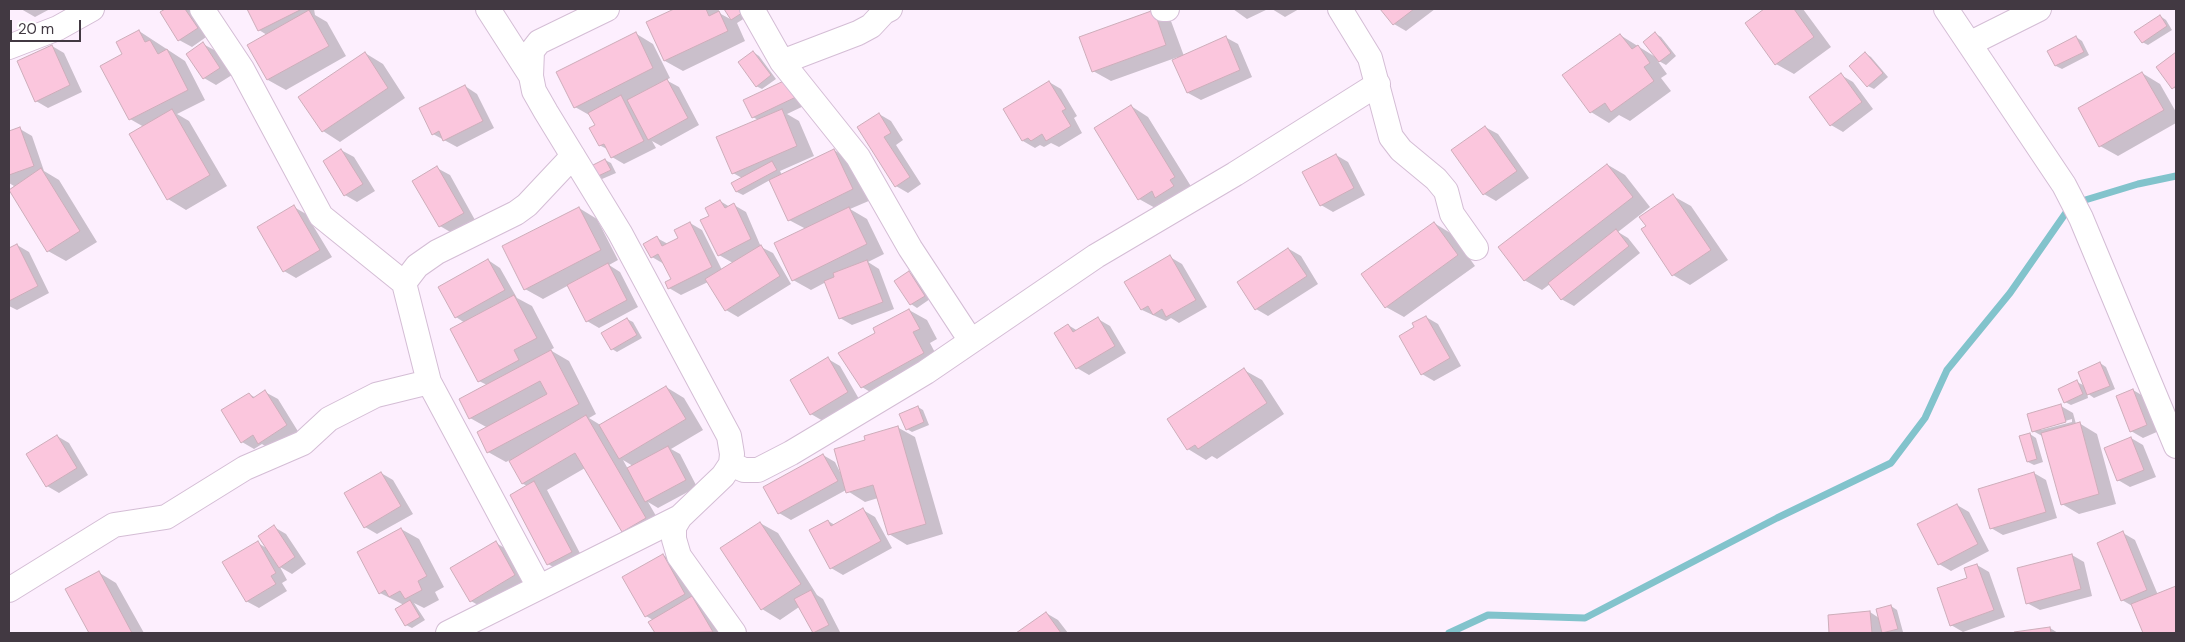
<!DOCTYPE html>
<html>
<head>
<meta charset="utf-8">
<style>
  body { margin:0 }
  #map { position:relative; width:2185px; height:642px; overflow:hidden; background:#fdeffe; font-family:"DM Sans",sans-serif }
  canvas { display:block }
  .frame { position:absolute; inset:0; border:10px solid #423942; pointer-events:none }
  .scale { position:absolute; left:10px; top:20px; width:71px; height:22px; box-sizing:border-box; border:2px solid #423942; border-top:0; padding-left:6px; font-size:15px; line-height:18px; white-space:nowrap; color:#423942; -webkit-text-stroke:4px #fff; paint-order:stroke }
</style>
</head>
<body>
<div id="map">
<canvas width="2185" height="642"></canvas>
<div class="frame"></div>
<div class="scale">20 m</div>
</div>
<script>
const ctx = document.querySelector('canvas').getContext('2d');
ctx.lineJoin = 'round';
function fillPath(path, color) { ctx.fillStyle = color; ctx.fill(path, 'evenodd'); }
const poly = rows => new Path2D(rows.map(r => 'M' + r).join(''));
function stroke(path, color, width, dash) { ctx.strokeStyle = color; ctx.lineWidth = width; ctx.lineCap = dash ? 'butt' : 'round'; ctx.setLineDash(dash || []); ctx.stroke(path); }
const shadow = poly([
  [21,9,50,9,35,17],
  [167,9,192,9,209,35,192,47,179,40,161,13],
  [249,9,314,9,315,15,327,22,346,56,286,90,268,80,249,45,267,35,259,30],
  [677,9,718,9,721,14,732,20,725,9,751,9,753,13,737,23,745,41,683,71,665,61,648,23],
  [1233,9,1268,9,1247,19],
  [1272,9,1299,9,1285,17],
  [1382,9,1435,9,1406,31,1394,24],
  [1766,9,1803,9,1831,47,1794,74,1776,64,1747,23],
  [1154,11,1171,21,1184,56,1225,37,1238,44,1252,77,1201,100,1188,93,1174,61,1179,58,1178,57,1111,81,1093,71],
  [2160,16,2166,20,2172,30,2148,45,2142,42],
  [139,31,185,61,205,100,177,114,189,121,227,186,186,210,168,199,131,135,144,127,130,119,124,55],
  [635,33,653,44,670,78,666,80,679,87,699,125,661,146,652,141,656,148,624,164,612,157,609,150,599,145,596,126,591,116,575,107],
  [1656,34,1661,37,1676,56,1666,65,1657,60,1667,74,1661,78,1671,91,1630,121,1619,115,1609,123,1591,112,1620,35,1657,58],
  [2076,37,2082,41,2089,55,2062,69,2056,66,2049,51],
  [203,44,216,51,232,75,216,85,204,78],
  [52,46,64,53,82,92,48,108,36,101],
  [753,52,759,56,776,79,762,89,756,86],
  [365,53,383,64,405,98,340,142,323,131],
  [1865,53,1871,57,1888,77,1874,89,1868,86],
  [2176,54,2176,90,2158,67],
  [2142,73,2160,84,2176,112,2176,123,2118,156,2100,146],
  [1841,75,1853,82,1873,109,1843,132,1831,125],
  [788,80,808,104,787,114,799,121,814,156,780,171,782,175,834,150,852,161,871,200,850,209,867,219,884,254,868,262,879,269,894,309,852,325,840,318,826,282,811,290,793,280,806,229,789,220,770,180,743,195,737,192,733,184,742,178,733,173,758,120,753,117],
  [1049,82,1061,89,1077,116,1074,118,1082,133,1059,147,1051,143,1044,147,1040,145,1035,148,1023,141],
  [465,86,477,94,494,128,457,147,433,134],
  [1131,106,1148,117,1192,188,1157,209,1139,199],
  [879,114,891,121,903,140,896,145,921,184,908,193,896,186,859,127],
  [1485,127,1498,134,1529,178,1496,201,1484,194],
  [20,129,32,136,44,171,59,180,97,242,66,261,48,251,10,189,14,186,9,183,9,133],
  [341,150,354,157,375,191,357,202,345,195],
  [1336,155,1348,162,1365,195,1333,212,1321,205],
  [605,160,611,163,616,173,602,179,597,176],
  [1608,165,1625,175,1650,207,1618,232,1628,238,1640,253,1574,306,1561,299,1550,284,1542,290,1524,280],
  [437,168,450,175,475,220,452,233,440,226],
  [1673,196,1691,206,1728,260,1690,285,1673,275,1648,226],
  [720,201,730,207,734,205,746,212,761,247,773,253,791,284,738,317,726,310,708,282,681,295,669,288,673,279,664,264,652,257,657,238,668,244,679,238,690,223,702,230,722,270,733,263,719,255,711,217],
  [294,207,306,214,332,257,296,278,284,271],
  [579,208,597,219,618,260,609,265,620,272,638,307,599,328,587,321,569,285,543,299,525,289],
  [1434,223,1452,234,1475,266,1404,317,1386,307],
  [17,245,29,252,49,293,17,310,9,306,9,250],
  [1289,249,1301,256,1318,284,1268,316,1256,309],
  [1170,257,1182,264,1207,307,1179,323,1171,318,1166,321,1142,310],
  [488,260,500,268,517,298,532,306,554,348,550,350,569,361,596,414,589,418,602,426,666,387,684,398,703,430,671,449,680,454,697,487,658,508,648,502,663,528,640,542,622,532,585,468,547,490,583,559,560,571,548,564,528,486,523,484,510,460,506,462,488,452,488,428,470,418,487,385,479,381,465,323,456,317],
  [623,460,633,466,628,469],
  [909,273,915,276,930,299,917,308,911,304],
  [909,310,927,320,937,339,930,343,941,364,880,398,862,387,877,333],
  [1426,317,1438,324,1461,366,1434,381,1422,374,1416,328],
  [627,319,633,322,642,338,617,352,612,349],
  [1098,319,1110,326,1126,353,1089,375,1077,368,1068,325,1078,331],
  [828,359,840,366,859,399,823,421,811,414],
  [2100,363,2106,367,2115,389,2094,398,2087,393,2088,398,2071,405,2065,402,2077,382,2085,386],
  [1244,370,1262,380,1284,414,1217,459,1212,456,1206,460,1188,449,1169,420],
  [2133,390,2145,397,2159,431,2143,438,2131,431],
  [265,392,278,399,299,433,271,450,262,444,254,449,242,442,249,394,256,398],
  [2061,406,2073,413,2076,424,2079,423,2097,434,2116,504,2079,514,2062,504,2044,437,2033,431],
  [2072,419,2072,422,2041,430,2041,428],
  [918,407,923,410,929,425,912,432,907,429],
  [897,427,915,437,943,534,907,545,889,534,878,498,865,502,846,490,791,520,779,513,823,455,835,462,840,472,867,441],
  [2030,434,2036,438,2043,462,2034,465,2028,462],
  [57,436,69,443,88,475,59,493,47,486],
  [2131,438,2143,445,2156,477,2130,487,2118,480],
  [381,473,393,480,413,514,377,534,365,527],
  [2034,473,2046,480,2057,518,2003,535,1991,528],
  [1957,505,1969,512,1989,551,1951,571,1939,564],
  [863,510,875,517,892,548,843,575,831,568,828,521,835,525],
  [760,523,778,533,817,595,823,599,840,632,813,633,799,607,780,620,762,609],
  [274,527,286,534,306,564,292,574,280,567,287,580,282,583,287,591,259,608,246,601,258,543,268,549],
  [401,529,419,539,444,587,435,592,439,600,424,608,414,603,425,620,412,628,406,625,404,605,380,593],
  [2123,533,2135,540,2158,595,2176,587,2176,633,2144,633,2134,607,2122,600],
  [496,543,508,550,527,582,483,608,471,601],
  [663,555,675,562,721,633,656,633,650,622,653,620,646,616],
  [2072,555,2084,562,2092,596,2040,610,2027,603],
  [1977,565,1989,572,2005,617,1963,632,1951,625,1969,578],
  [98,572,116,583,144,633,90,633,67,589],
  [1891,606,1897,610,1903,632,1831,633,1829,616,1870,612,1879,618],
  [1046,613,1058,620,1068,633,1018,633],
  [2050,628,2058,633,2016,633]
]);
const stream = poly([
  [1449,633,1488,615,1585,618,1777,518,1891,463,1925,418,1947,370,2010,293,2072,204,2138,184,2176,176]
]);
const building = poly([
  [165,9,185,9,198,28,178,41,160,12,165,9],
  [247,9,302,9,258,31,247,9],
  [674,9,706,9,709,16,719,11,728,31,664,61,646,22,674,9],
  [724,9,748,9,731,20,724,9],
  [1380,9,1414,9,1393,25,1380,9],
  [1764,9,1794,9,1814,37,1775,65,1745,23,1764,9],
  [309,10,329,46,267,80,247,45,309,10],
  [1154,10,1166,45,1092,72,1079,37,1154,10],
  [2160,15,2167,26,2142,43,2134,32,2160,15],
  [139,30,145,42,150,40,158,54,167,49,188,90,129,120,100,66,122,54,116,42,139,30],
  [636,32,653,68,574,108,556,72,636,32],
  [1655,32,1671,53,1659,62,1643,42,1655,32],
  [1620,34,1632,49,1638,45,1650,63,1644,67,1654,81,1611,112,1605,103,1590,113,1562,75,1620,34],
  [1226,36,1240,70,1187,93,1172,60,1226,36],
  [2076,36,2084,52,2055,66,2047,51,2076,36],
  [203,42,220,68,203,79,186,54,203,42],
  [52,45,70,85,35,102,17,61,52,45],
  [753,51,771,75,756,87,738,62,753,51],
  [365,52,388,88,322,132,298,97,365,52],
  [1865,52,1883,73,1867,87,1849,66,1865,52],
  [2176,52,2176,86,2172,89,2156,67,2176,52],
  [2142,72,2164,110,2099,147,2078,108,2142,72],
  [1841,73,1862,102,1830,126,1809,97,1841,73],
  [667,79,688,118,648,140,627,100,667,79],
  [788,79,796,97,752,118,743,100,788,79],
  [1049,81,1066,109,1062,111,1071,126,1046,141,1042,134,1031,141,1028,138,1022,141,1003,109,1049,81],
  [465,85,483,121,443,141,439,131,432,135,419,108,465,85],
  [621,95,644,141,611,158,604,144,599,146,589,128,595,125,588,113,621,95],
  [1131,105,1175,177,1170,180,1174,186,1155,198,1152,191,1138,200,1094,128,1131,105],
  [172,109,210,175,167,200,129,134,172,109],
  [782,109,797,146,732,174,716,137,782,109],
  [879,113,891,133,884,137,910,177,895,187,857,127,879,113],
  [1485,126,1517,171,1483,195,1451,150,1485,126],
  [20,127,34,166,9,175,9,131,20,127],
  [341,149,363,184,344,196,323,161,341,149],
  [834,149,853,189,788,221,769,180,834,149],
  [1336,154,1354,188,1320,206,1302,172,1336,154],
  [605,159,611,170,596,177,591,166,605,159],
  [772,161,777,170,736,192,731,183,772,161],
  [1607,164,1633,197,1524,281,1498,247,1607,164],
  [437,166,464,213,439,227,412,181,437,166],
  [41,168,80,231,47,252,9,190,41,168],
  [1673,194,1711,250,1672,276,1641,229,1646,226,1639,217,1673,194],
  [720,200,725,208,734,203,751,239,718,256,700,220,709,216,705,208,720,200],
  [294,205,320,250,283,272,257,227,294,205],
  [579,207,601,250,524,290,502,246,579,207],
  [849,207,867,244,792,281,774,243,849,207],
  [690,222,712,267,668,289,665,282,671,279,658,254,651,258,643,244,657,236,662,246,678,238,674,230,690,222],
  [1434,222,1458,255,1385,308,1361,274,1434,222],
  [1616,229,1629,246,1561,300,1548,283,1616,229],
  [17,244,38,286,9,301,9,248,17,244],
  [761,245,780,276,725,311,705,279,761,245],
  [1288,248,1307,276,1255,310,1237,282,1288,248],
  [1170,255,1196,300,1166,317,1162,309,1153,315,1148,306,1141,310,1124,282,1170,255],
  [488,259,505,290,455,318,438,287,488,259],
  [867,260,883,302,839,319,824,281,834,277,833,273,867,260],
  [608,263,627,300,586,322,567,285,608,263],
  [909,271,925,296,910,305,894,281,909,271],
  [514,295,537,338,514,350,519,360,478,382,450,329,514,295],
  [909,309,920,329,913,332,924,353,861,388,838,353,875,333,873,328,909,309],
  [1426,316,1450,358,1421,375,1399,336,1414,327,1412,323,1426,316],
  [1098,317,1115,346,1076,369,1054,333,1068,324,1073,332,1098,317],
  [627,318,637,335,611,350,601,333,627,318],
  [551,350,579,404,487,453,477,432,547,394,540,381,469,419,459,399,551,350],
  [828,357,848,392,810,415,790,380,828,357],
  [2100,362,2110,386,2087,395,2078,372,2100,362],
  [1244,368,1267,403,1198,449,1195,445,1187,450,1167,419,1244,368],
  [2077,380,2083,394,2064,403,2058,389,2077,380],
  [666,386,686,419,619,459,599,425,666,386],
  [2133,389,2147,425,2130,432,2116,396,2133,389],
  [265,390,287,425,258,444,253,435,241,443,221,410,249,393,253,398,265,390],
  [2061,404,2066,422,2032,432,2027,414,2061,404],
  [918,406,924,422,906,430,899,414,918,406],
  [586,415,646,518,622,532,575,453,522,484,509,461,586,415],
  [2080,422,2099,494,2061,505,2041,433,2080,422],
  [898,426,926,524,888,535,873,485,846,493,834,449,865,440,864,436,898,426],
  [2030,433,2037,459,2027,462,2019,436,2030,433],
  [57,435,77,468,46,487,26,454,57,435],
  [2131,437,2144,470,2117,481,2104,448,2131,437],
  [668,446,686,480,645,502,627,468,668,446],
  [823,454,838,481,778,514,763,487,823,454],
  [381,472,401,506,364,528,344,493,381,472],
  [2034,472,2046,512,1990,529,1978,489,2034,472],
  [534,481,572,552,547,565,510,495,534,481],
  [1957,504,1978,544,1938,565,1917,524,1957,504],
  [863,508,881,541,830,569,809,530,828,520,831,526,863,508],
  [760,522,801,584,761,610,720,548,760,522],
  [274,525,295,557,279,568,258,536,274,525],
  [401,528,427,576,418,581,422,590,405,599,400,591,389,597,385,590,379,594,357,552,401,528],
  [2123,531,2147,590,2121,601,2097,543,2123,531],
  [258,541,276,573,271,576,276,584,246,602,222,562,258,541],
  [496,541,515,575,470,602,450,568,496,541],
  [663,554,685,594,645,617,622,577,663,554],
  [2072,554,2081,589,2026,604,2017,568,2072,554],
  [1977,564,1994,610,1950,626,1937,588,1967,578,1964,568,1977,564],
  [99,571,132,633,89,633,65,589,99,571],
  [2176,586,2176,633,2143,633,2131,604,2176,586],
  [811,590,829,625,813,633,794,599,811,590],
  [692,596,713,632,655,633,648,622,692,596],
  [410,600,420,617,405,626,395,609,410,600],
  [1891,605,1898,629,1882,633,1876,609,1891,605],
  [1870,611,1872,633,1829,633,1828,615,1870,611],
  [1046,612,1061,633,1016,633,1046,612],
  [2050,627,2051,633,2014,633,2014,632,2050,627]
]);
const minor = poly([
  [202,9,242,69,321,216,404,283,429,382,539,587],
  [488,9,531,76],
  [607,9,539,42,532,51,531,76,534,91,546,112,620,233,729,436,732,454,731,464,723,476,680,517,674,527,674,539,679,556,734,633],
  [752,9,782,62,858,157,910,248,971,341],
  [1163,9,1167,9],
  [1340,9,1370,58,1391,137,1401,150,1436,179,1446,191,1452,214,1476,248],
  [1946,9,2064,185,2081,218,2176,446],
  [1971,43,2039,9],
  [9,47,58,28,92,9],
  [782,62,858,33,871,26,884,12,890,9],
  [404,283,417,266,437,252,516,213,527,205,573,156],
  [731,464,744,470,758,470,791,453,926,372,1096,256,1235,174,1378,84],
  [9,590,114,525,166,517,245,468,303,443,329,419,376,395,429,382],
  [448,633,680,517]
]);
fillPath(shadow, '#0003');
stroke(stream, '#82c3cc', 7);
fillPath(building, '#fbc6dd');
stroke(building, '#cdadba', 1);
stroke(minor, '#d4bdd5', 26);
stroke(minor, '#fff', 24);
</script>
</body>
</html>
